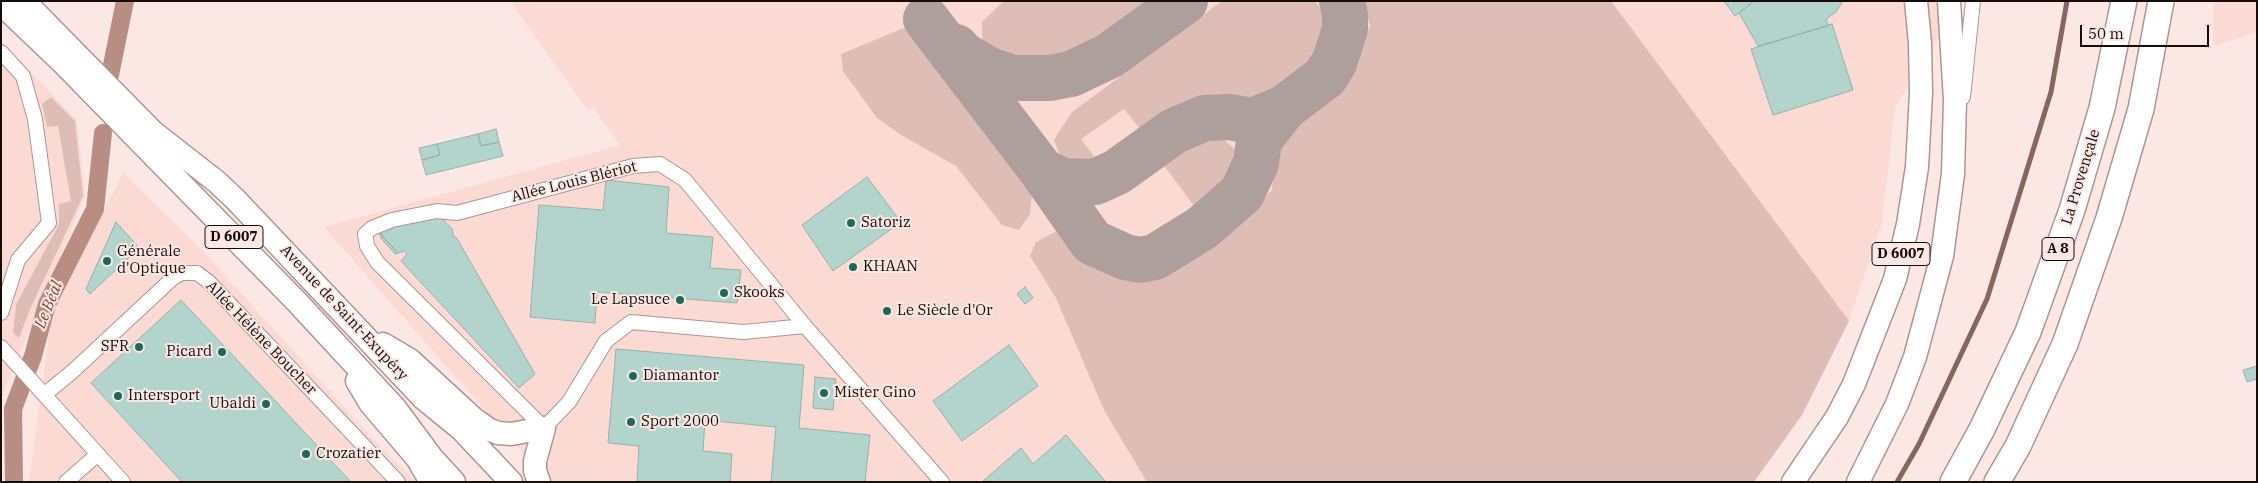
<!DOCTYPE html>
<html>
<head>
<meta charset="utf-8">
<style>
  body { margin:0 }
  #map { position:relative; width:2258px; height:483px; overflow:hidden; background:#fbe8e4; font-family:"IBM Plex Serif",serif }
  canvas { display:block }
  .frame { position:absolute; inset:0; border:2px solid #160c0a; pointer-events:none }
  .scale { position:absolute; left:2080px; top:25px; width:129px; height:22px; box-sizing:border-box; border:2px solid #160c0a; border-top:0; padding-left:6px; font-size:15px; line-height:18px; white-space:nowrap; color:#160c0a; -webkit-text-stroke:4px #fbe8e4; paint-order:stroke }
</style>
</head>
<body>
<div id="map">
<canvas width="2258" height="483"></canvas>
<div class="frame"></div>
<div class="scale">50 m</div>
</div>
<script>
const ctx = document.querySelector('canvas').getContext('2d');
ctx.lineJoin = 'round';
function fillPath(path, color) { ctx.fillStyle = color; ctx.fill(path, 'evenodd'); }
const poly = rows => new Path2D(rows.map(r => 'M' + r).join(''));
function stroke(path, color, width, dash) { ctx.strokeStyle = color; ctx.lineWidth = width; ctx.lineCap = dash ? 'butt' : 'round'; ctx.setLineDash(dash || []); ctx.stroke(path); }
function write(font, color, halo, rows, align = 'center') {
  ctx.font = font + ' "IBM Plex Serif",serif'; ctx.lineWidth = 4; ctx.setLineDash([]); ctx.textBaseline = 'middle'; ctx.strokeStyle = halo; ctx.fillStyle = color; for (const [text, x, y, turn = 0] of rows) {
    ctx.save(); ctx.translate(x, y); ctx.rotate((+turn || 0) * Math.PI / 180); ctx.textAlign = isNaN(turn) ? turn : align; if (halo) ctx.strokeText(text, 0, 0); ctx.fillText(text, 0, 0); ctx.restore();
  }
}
const built = poly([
  [510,1,1962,1,1895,107,1882,223,1849,321,1802,415,1754,482,548,482,324,227,620,145,593,107,588,111],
  [2214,1,2257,1,2257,32,2213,46],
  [1,42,77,120,85,196,1,399],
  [123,173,204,252,373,439,416,482,29,482,52,312]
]);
const green = poly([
  [1004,1,1149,1,1129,18,1081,51,1036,62,1005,56,982,45,982,22],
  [1222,1,1315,1,1323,13,1321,41,1308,66,1260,102,1210,98,1181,104,1141,130,1124,109,1081,139,1096,159,1082,164,1062,161,1054,140,1072,112],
  [1361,1,1611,1,1849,321,1802,415,1754,482,1147,482,1104,410,1056,298,1030,256,1036,242,1057,231,1093,268,1134,282,1173,271,1227,235,1272,190,1275,153,1290,132,1357,69,1370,25],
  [909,26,1032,193,1030,214,1019,230,1002,225,956,166,901,135,877,118,843,71,841,54],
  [51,97,75,121,83,196,31,307,19,338,13,333,16,305,59,224,59,204,71,201,58,126,47,127,42,104],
  [1205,138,1222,138,1236,150,1229,175,1214,193,1195,207,1162,163,1186,144]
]);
const stream = poly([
  [1897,482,1919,444,1987,299,2051,92,2067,1]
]);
const canal = poly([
  [110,75,125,1],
  [14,482,13,409,33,356,47,304,95,209,103,133]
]);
const taxiway = poly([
  [926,19,1042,171,1092,242,1125,257,1140,260,1155,257,1202,228,1242,193,1256,163,1259,140,1284,108,1253,121,1229,117,1205,118,1174,131,1117,172,1095,182,1063,181,1042,171],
  [956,47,963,55,991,71,1013,78,1050,78,1071,74,1109,56,1185,1],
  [1284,108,1325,77,1335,61,1345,29,1345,15,1342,1]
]);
const building = poly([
  [1724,1,1754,1,1735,16,1724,1],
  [1754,1,1843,1,1836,12,1826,19,1828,26,1758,46,1739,13,1754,1],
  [1832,24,1853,90,1773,115,1751,49,1832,24],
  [496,129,499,142,481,146,478,134,496,129],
  [478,134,481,146,499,142,503,156,426,175,422,160,440,155,437,144,478,134],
  [437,144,440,155,422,160,419,148,437,144],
  [867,177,901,222,833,271,802,225,867,177],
  [606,180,669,187,666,233,713,237,710,268,741,270,737,303,597,292,595,323,530,317,539,205,603,210,606,180],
  [438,214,452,229,454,238,456,237,535,374,519,388,401,261,407,254,404,251,398,253,383,237,382,234,380,234,379,229,438,214],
  [116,222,139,248,90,294,86,289,116,222],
  [380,234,382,234,383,237,398,253,395,254,381,238,380,234],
  [1025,287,1033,298,1025,304,1017,294,1025,287],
  [181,300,351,482,182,482,91,383,181,300],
  [1009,345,1038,386,962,441,933,401,1009,345],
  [616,349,804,365,799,428,870,435,865,482,771,482,776,427,705,420,703,451,732,454,730,482,637,482,639,446,608,443,616,349],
  [2257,366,2257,379,2247,382,2243,370,2257,366],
  [815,377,836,379,833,410,813,408,815,377],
  [1066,435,1106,482,982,482,1021,448,1033,464,1066,435]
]);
const street = poly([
  [1,52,23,76,35,119,49,223,18,260,1,313],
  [1963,97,1973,1],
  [805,326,743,332,631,322,606,341,569,402,544,428,377,262,367,246,365,234,372,228,392,220,437,211,457,213,633,166,660,164,685,180,805,326,942,482],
  [1,347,123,482],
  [45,394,72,372,173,278,182,273,197,273,209,282,398,482],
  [66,482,98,454]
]);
const primary = poly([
  [24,1,153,132,217,182,236,200,423,398,461,429,511,482],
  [1,4,63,63,297,302,395,408,432,458,454,482],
  [383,344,410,360,474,419,488,429,498,433,511,434,544,428,535,461,535,471,539,482],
  [357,381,370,403,417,458,431,482],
  [1793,482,1837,417,1854,384,1895,279,1908,224,1917,167,1921,93,1920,43,1916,1],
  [1858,482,1897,404,1915,357,1942,256,1953,174,1955,100,1949,1]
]);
const highway = poly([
  [1953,482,1982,429,2028,332,2072,210,2102,108,2124,1],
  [1997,482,2018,446,2065,344,2109,218,2141,109,2161,1]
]);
const markers = [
  [851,223,5,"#1e675d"],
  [107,261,5,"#1e675d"],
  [853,267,5,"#1e675d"],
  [724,293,5,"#1e675d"],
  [680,300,5,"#1e675d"],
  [887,311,5,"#1e675d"],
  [139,347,5,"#1e675d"],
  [222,352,5,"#1e675d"],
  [633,376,5,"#1e675d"],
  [824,393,5,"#1e675d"],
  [118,396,5,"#1e675d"],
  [266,404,5,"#1e675d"],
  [631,422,5,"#1e675d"],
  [306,454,5,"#1e675d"]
];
const shields = [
  [234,237,58],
  [2058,249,32],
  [1901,254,58]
];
const shieldNames = [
  ["D 6007",234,237],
  ["A 8",2058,249],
  ["D 6007",1901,254]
];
const streetNames = [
  ["La Provençale",2081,177,-73],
  ["Allée Louis Blériot",574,182,-14],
  ["Avenue de Saint-Exupéry",344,313,47],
  ["Allée Hélène Boucher",261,338,46]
];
const poiNames = [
  ["Satoriz",861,223],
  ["Générale",117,252],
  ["d'Optique",117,269],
  ["KHAAN",863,267],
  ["Skooks",734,293],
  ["Le Lapsuce",670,300,"right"],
  ["Le Siècle d'Or",897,311],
  ["SFR",129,347,"right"],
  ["Picard",212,352,"right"],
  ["Diamantor",643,376],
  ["Mister Gino",834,393],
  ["Intersport",128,396],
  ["Ubaldi",256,404,"right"],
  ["Sport 2000",641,422],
  ["Crozatier",316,454]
];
const waterNames = [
  ["Le Béal",49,305,-68]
];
fillPath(built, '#fadad3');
fillPath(green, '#debdb6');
stroke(stream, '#87665f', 5);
stroke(canal, '#b78d84', 18);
stroke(taxiway, '#ae9e9c', 46);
fillPath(building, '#b3d4cd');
stroke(building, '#93b3ad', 1);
stroke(street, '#b1948e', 16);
stroke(primary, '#b1948e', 25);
stroke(highway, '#b1948e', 28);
stroke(street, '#fff', 14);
stroke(primary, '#fff', 22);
stroke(highway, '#fff', 25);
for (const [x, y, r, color] of markers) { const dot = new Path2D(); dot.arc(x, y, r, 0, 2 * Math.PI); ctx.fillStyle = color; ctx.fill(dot); stroke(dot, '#fbe8e4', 2); }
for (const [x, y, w] of shields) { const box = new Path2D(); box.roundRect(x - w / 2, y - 11.5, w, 23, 4); ctx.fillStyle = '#fbe8e4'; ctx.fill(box); stroke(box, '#160c0a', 1); }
write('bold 14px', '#160c0a', null, shieldNames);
write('15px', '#160c0a', '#fbe8e4', streetNames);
write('15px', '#160c0a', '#fbe8e4', poiNames, 'left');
write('italic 16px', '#7f4539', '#fbe8e4', waterNames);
</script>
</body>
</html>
